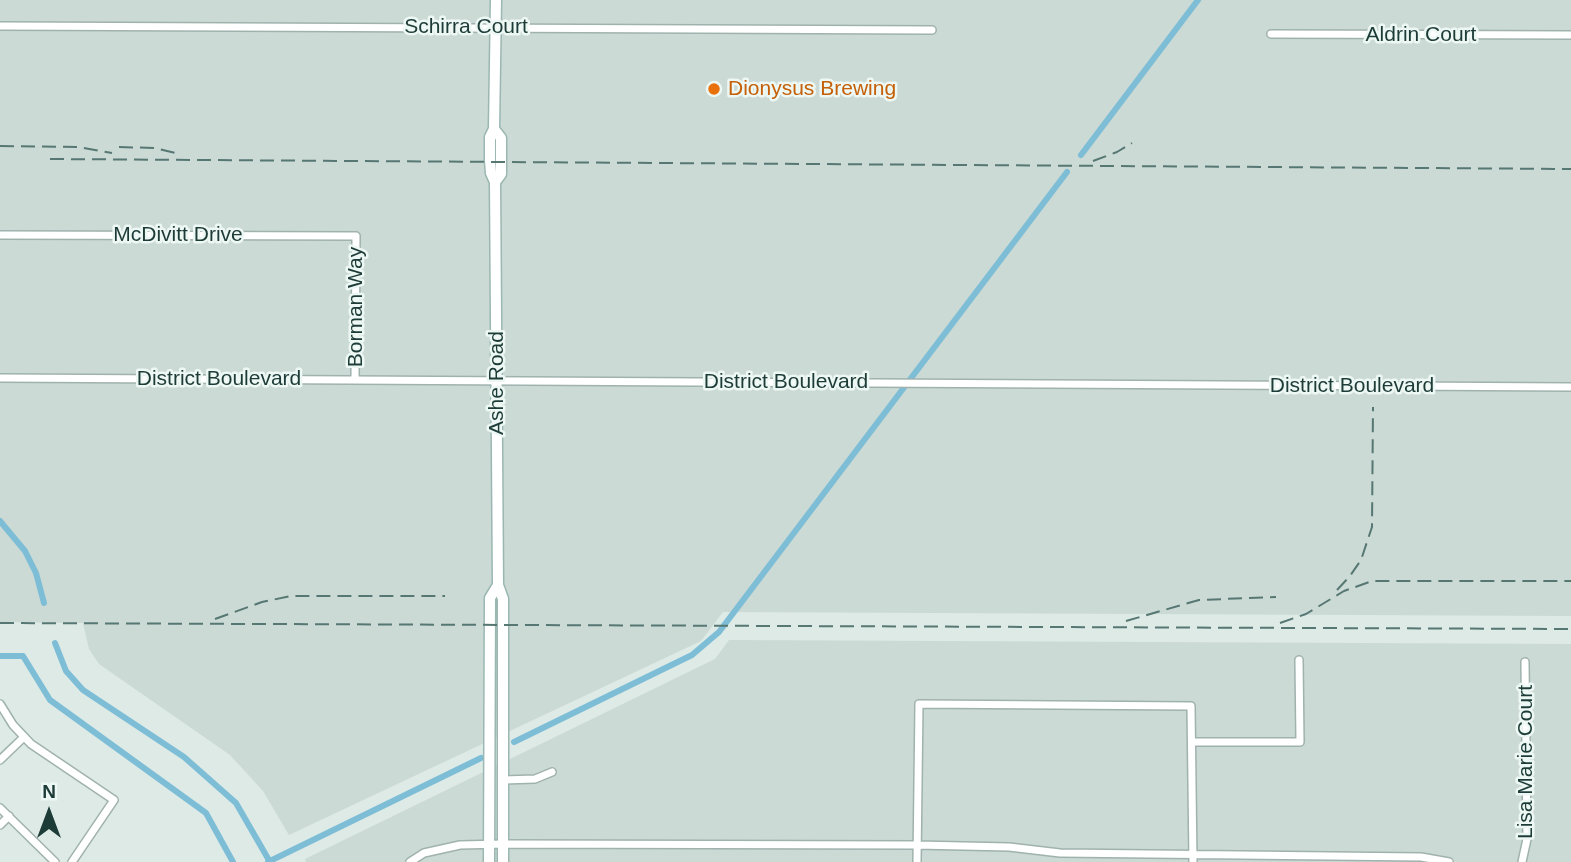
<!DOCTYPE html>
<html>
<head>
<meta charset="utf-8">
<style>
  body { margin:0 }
  #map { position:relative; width:1571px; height:862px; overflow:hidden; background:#ddeae6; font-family:Arial,sans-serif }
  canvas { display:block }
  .north { position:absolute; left:14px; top:778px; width:70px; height:70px; -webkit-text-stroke:5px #edf7f3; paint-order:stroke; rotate:0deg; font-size:19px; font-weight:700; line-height:28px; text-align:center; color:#1d3b37 }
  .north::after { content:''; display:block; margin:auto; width:24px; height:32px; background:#1d3b37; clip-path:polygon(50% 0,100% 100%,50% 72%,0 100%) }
</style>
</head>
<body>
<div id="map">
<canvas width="1571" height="862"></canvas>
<div class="north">N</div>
</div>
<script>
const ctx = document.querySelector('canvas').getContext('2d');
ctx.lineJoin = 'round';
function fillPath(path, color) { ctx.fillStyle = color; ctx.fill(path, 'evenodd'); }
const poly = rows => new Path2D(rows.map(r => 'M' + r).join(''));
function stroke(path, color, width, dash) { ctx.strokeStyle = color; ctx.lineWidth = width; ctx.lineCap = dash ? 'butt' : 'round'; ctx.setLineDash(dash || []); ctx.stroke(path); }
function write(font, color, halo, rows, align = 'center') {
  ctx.font = font + ' Arial,sans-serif'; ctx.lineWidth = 5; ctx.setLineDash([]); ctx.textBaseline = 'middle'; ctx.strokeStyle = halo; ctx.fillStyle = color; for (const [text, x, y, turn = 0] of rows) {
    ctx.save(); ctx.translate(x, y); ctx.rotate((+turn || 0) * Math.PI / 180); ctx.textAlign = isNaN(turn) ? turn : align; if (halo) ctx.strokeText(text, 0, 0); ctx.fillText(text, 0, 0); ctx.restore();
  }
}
const built = poly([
  [0,0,1571,0,1571,616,723,612,701,641,289,835,263,791,230,755,99,664,89,649,83,623,0,622],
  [729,640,1571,644,1571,862,306,862,305,859,715,659]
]);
const canal = poly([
  [1081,155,1198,0],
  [0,521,25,551,36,573,44,603],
  [55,643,66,671,83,690,184,757,236,803,270,862],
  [0,656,23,656,50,700,206,813,233,862],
  [514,742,692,655,719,632,1067,172],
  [268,862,481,758]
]);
const street = poly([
  [0,26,932,30],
  [1271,34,1571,35],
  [0,235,356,236,355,379],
  [0,378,1571,387],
  [0,704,13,725,31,744,114,800,72,862],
  [1192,742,1300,742,1299,660],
  [0,760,24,737],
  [503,780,535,779,552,772],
  [0,808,55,862],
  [0,825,9,816],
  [410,862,424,853,460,845,503,844,917,845,1009,847,1060,853,1421,857,1449,862],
  [917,862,919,704,1191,706,1193,862],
  [1522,862,1527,839,1525,662]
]);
const secondary = poly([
  [496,0,494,129,490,137,490,160,491,173,495,182,498,585,503,599,503,862],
  [494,129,501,138,501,174,495,182],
  [489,862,490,598,498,585]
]);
const rail = poly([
  [0,146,78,147,112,153],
  [119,147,154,148,176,153],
  [50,159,1571,169],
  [1093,161,1117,152,1132,143],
  [1337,590,1350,576,1361,560,1372,527,1373,407],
  [215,619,262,602,291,596,445,596],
  [1126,621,1199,600,1276,597],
  [0,623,1571,629],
  [1280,623,1306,614,1344,591,1372,581,1571,581]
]);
const markers = [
  [714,89,7,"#e8710a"]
];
const streetNames = [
  ["Schirra Court",466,27],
  ["Aldrin Court",1421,35],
  ["McDivitt Drive",178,235],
  ["Borman Way",356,307,-90],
  ["District Boulevard",219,379],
  ["District Boulevard",786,382],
  ["Ashe Road",497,383,-90],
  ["District Boulevard",1352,386],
  ["Lisa Marie Court",1526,762,-90]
];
const foodNames = [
  ["Dionysus Brewing",728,89]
];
fillPath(built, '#cbdad5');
stroke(canal, '#7ebdd6', 6);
stroke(street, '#a0b2ae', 10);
stroke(secondary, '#9bb7b1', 13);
stroke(street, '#fff', 7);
stroke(secondary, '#fff', 10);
stroke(rail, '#577773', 2, [14, 7]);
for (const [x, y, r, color] of markers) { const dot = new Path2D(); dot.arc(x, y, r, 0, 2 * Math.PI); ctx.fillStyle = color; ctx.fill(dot); stroke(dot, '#edf7f3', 2.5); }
write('21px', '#1d3b37', '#edf7f3', streetNames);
write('21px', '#c56008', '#edf7f3', foodNames, 'left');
</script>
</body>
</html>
